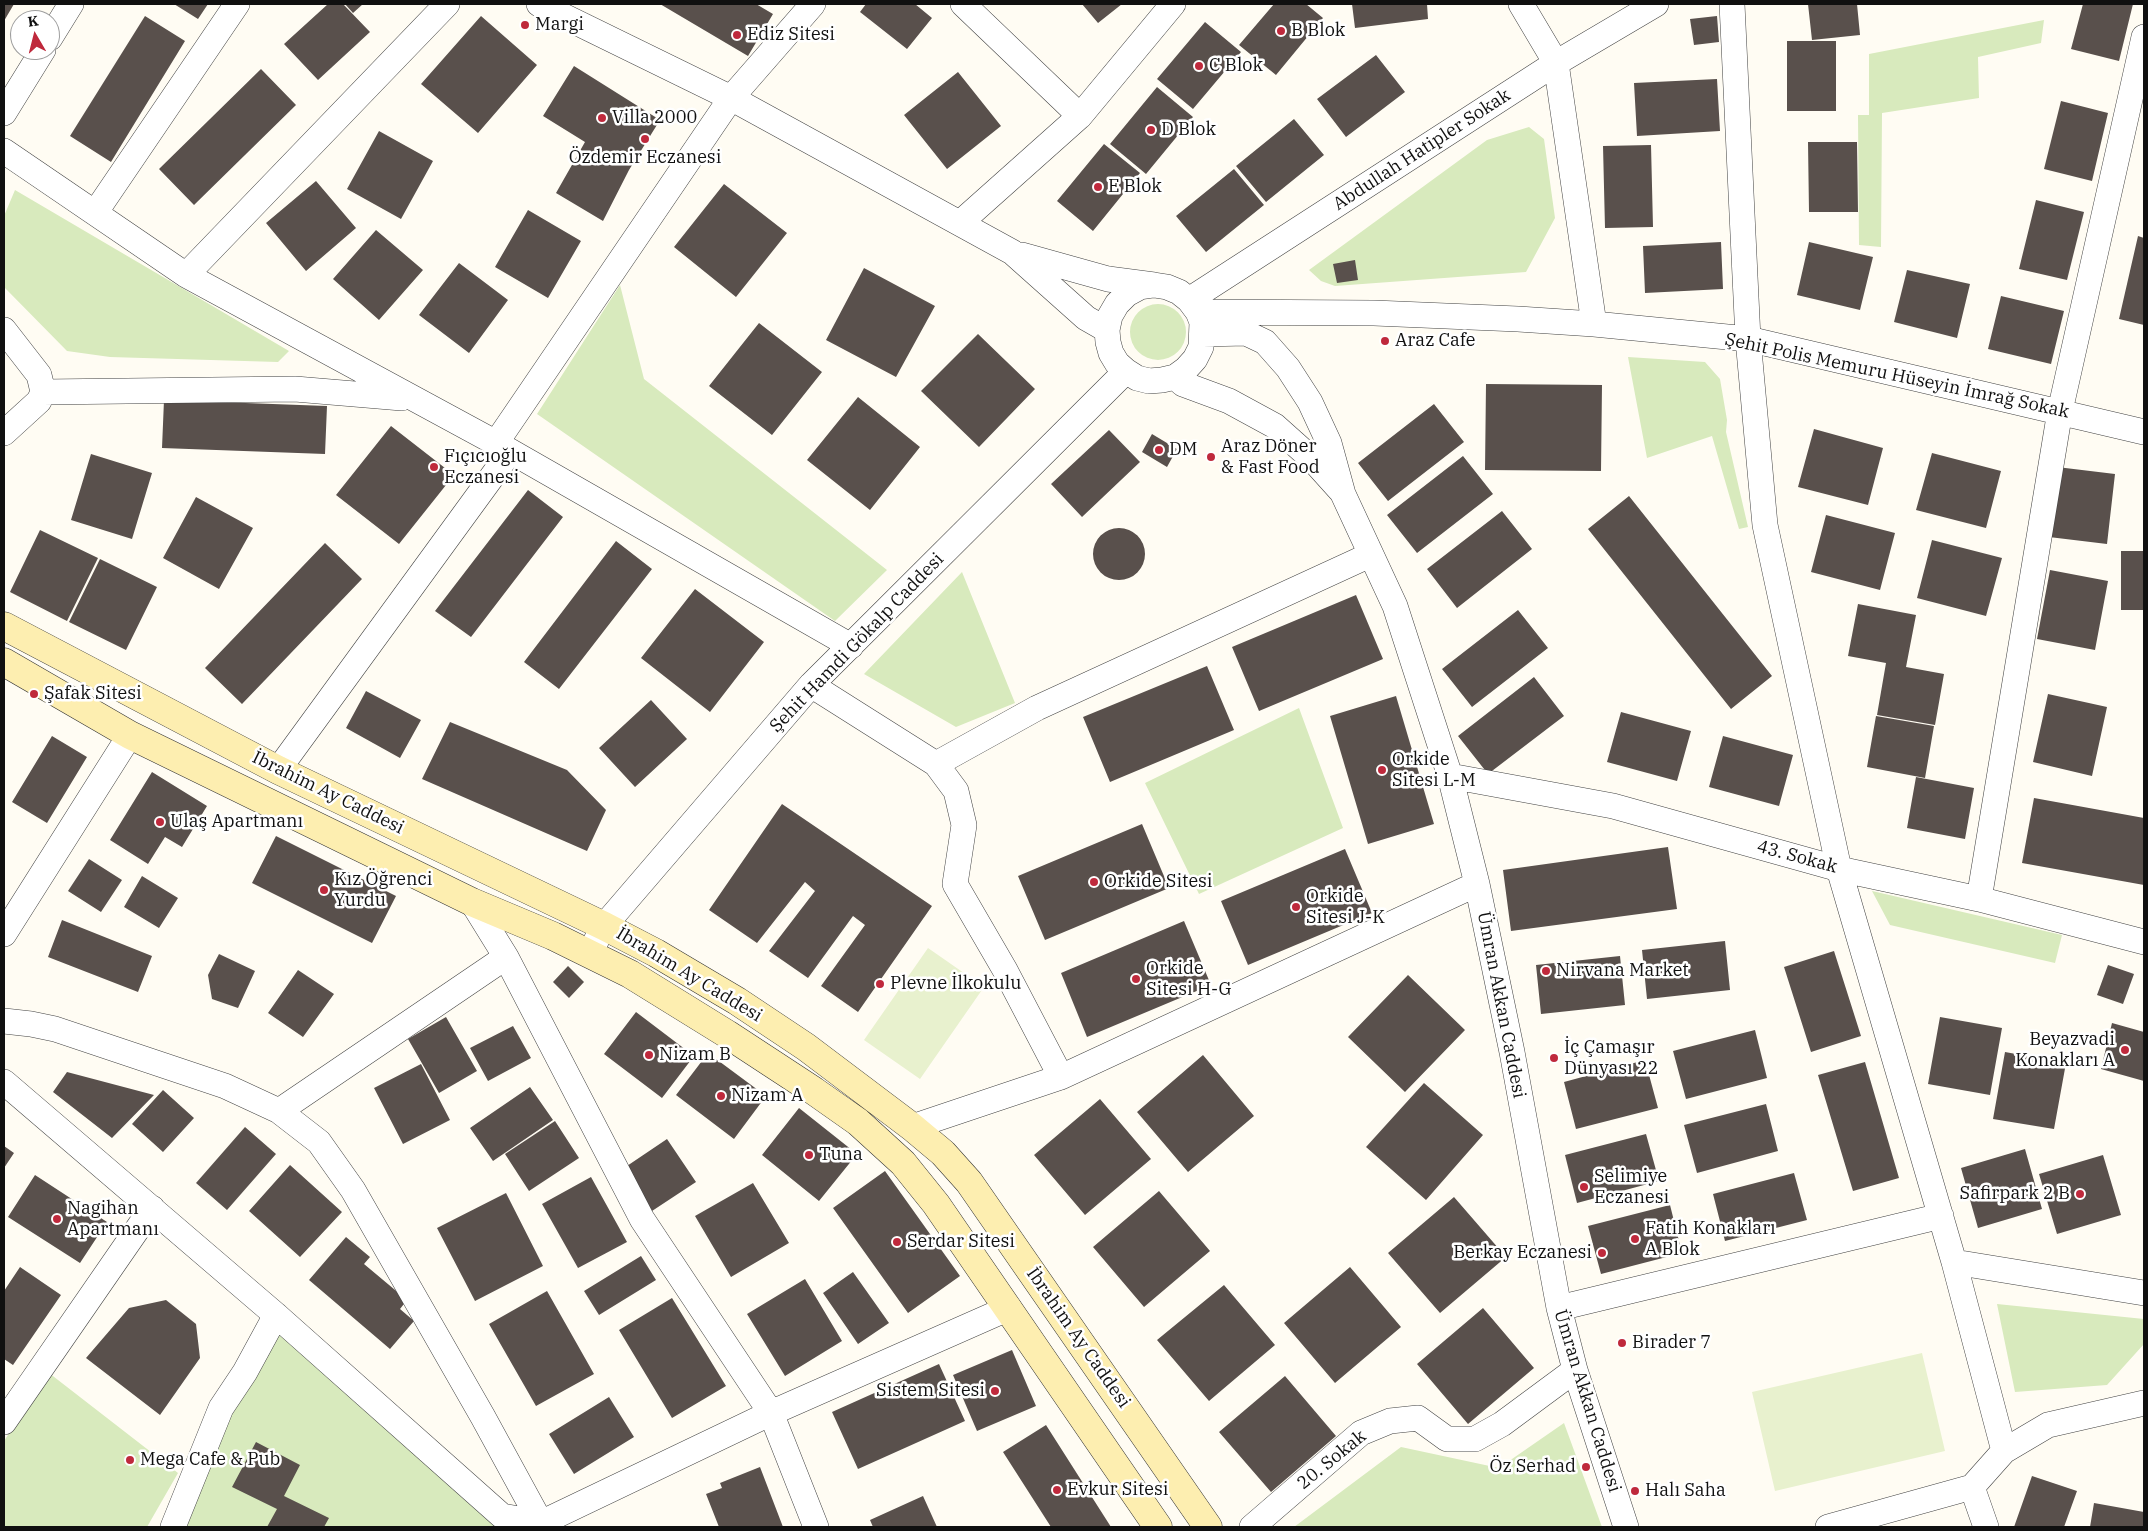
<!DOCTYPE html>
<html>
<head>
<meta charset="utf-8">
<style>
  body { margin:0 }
  #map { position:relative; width:2148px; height:1531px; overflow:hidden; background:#fffcf3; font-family:"IBM Plex Serif",serif }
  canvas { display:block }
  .frame { position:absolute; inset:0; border:5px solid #101010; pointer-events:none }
  .north { position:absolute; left:10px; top:10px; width:50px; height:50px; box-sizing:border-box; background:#fff; border:1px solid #9f9f9f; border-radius:50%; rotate:352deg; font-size:14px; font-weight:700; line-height:20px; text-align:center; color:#101010 }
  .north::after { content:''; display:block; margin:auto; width:18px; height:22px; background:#bf293c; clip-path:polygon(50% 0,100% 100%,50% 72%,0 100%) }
</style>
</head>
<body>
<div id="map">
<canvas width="2148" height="1531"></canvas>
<div class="frame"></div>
<div class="north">K</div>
</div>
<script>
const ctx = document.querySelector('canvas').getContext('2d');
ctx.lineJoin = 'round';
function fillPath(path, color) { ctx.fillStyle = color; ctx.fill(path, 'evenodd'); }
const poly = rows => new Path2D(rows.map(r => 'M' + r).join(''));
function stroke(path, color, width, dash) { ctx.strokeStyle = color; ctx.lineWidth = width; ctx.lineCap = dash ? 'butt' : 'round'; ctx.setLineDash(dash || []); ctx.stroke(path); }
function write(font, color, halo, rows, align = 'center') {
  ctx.font = font + ' "IBM Plex Serif",serif'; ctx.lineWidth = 5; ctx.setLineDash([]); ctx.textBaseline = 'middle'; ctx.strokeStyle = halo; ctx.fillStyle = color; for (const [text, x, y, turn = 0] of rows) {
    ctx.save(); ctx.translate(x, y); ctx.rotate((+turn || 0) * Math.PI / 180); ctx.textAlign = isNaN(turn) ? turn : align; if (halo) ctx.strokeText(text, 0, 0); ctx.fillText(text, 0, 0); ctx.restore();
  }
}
const green = poly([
  [2044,20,2041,43,1978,57,1979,98,1882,113,1881,247,1859,245,1858,115,1869,115,1869,54],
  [1529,127,1544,139,1555,218,1526,272,1335,286,1321,281,1309,270,1487,140],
  [15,190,289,351,278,362,110,357,67,351,5,288,4,216],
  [620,285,644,379,887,570,835,621,537,414],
  '1130 332a28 28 0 1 1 56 0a28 28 0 1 1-56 0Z',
  [1628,357,1705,362,1720,379,1727,420,1726,432,1748,527,1739,529,1712,436,1647,458],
  [962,572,1015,703,956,727,864,674],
  [1299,708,1343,828,1199,894,1145,783],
  [1872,891,2062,935,2055,963,1890,925],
  [1997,1304,2144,1319,2144,1344,2107,1385,2015,1392],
  [280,1334,491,1523,497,1527,185,1527,225,1426],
  [49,1373,178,1473,147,1527,4,1527,4,1441],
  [1564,1423,1602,1527,1294,1527,1401,1447,1499,1468]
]);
const pitch = poly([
  [928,948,984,987,920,1079,864,1040],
  [1922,1353,1945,1451,1775,1491,1752,1392]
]);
const building = poly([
  [4,4,14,4,4,21],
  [174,4,208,4,198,19],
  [328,4,343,4,370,32,318,80,284,44],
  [345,4,363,4,353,13],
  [660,4,756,4,773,14,748,56],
  [866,4,915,4,932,18,907,49,860,12],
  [1082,4,1122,4,1098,23],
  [1274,4,1306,4,1323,18,1276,75,1239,45],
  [1352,4,1427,4,1428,19,1355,28],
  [1808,4,1857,4,1860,35,1812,40],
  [2083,4,2133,4,2119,61,2071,49],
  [145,16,185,41,111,162,70,136],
  [481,16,537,65,478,133,421,84],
  [1717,16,1719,42,1694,45,1690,19],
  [1205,22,1241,52,1193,109,1157,79],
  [1787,41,1836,41,1836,111,1787,111],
  [1376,55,1405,92,1346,137,1317,99],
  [574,66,660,120,629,170,603,221,556,193,585,142,543,116],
  [261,69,296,105,194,205,159,169],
  [958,72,1001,126,947,169,904,115],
  [1717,79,1720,131,1637,136,1634,83],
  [1157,87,1193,117,1146,174,1110,144],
  [2061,101,2108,113,2092,181,2044,169],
  [1294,119,1324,155,1266,202,1236,166],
  [379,131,433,161,401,219,347,189],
  [1808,142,1857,142,1858,212,1809,212],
  [1104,144,1140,173,1093,231,1057,201],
  [1651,145,1653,227,1605,228,1603,146],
  [1234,169,1264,205,1206,252,1176,216],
  [316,181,356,228,306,271,266,223],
  [724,184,787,233,736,297,674,247],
  [2036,200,2084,212,2067,280,2019,269],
  [528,210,581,241,548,298,495,267],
  [376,230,423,270,379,320,333,279],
  [2138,236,2144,238,2144,325,2119,319],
  [1721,242,1723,289,1645,293,1643,246],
  [1809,242,1873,257,1860,310,1797,295],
  [1355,260,1358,280,1337,283,1333,264],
  [459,263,508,300,469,353,419,315],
  [864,268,935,306,896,377,826,340],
  [1907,270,1970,284,1957,338,1894,322],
  [2001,296,2064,311,2051,364,1988,349],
  [759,323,822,372,772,435,709,386],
  [978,334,1035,389,979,447,921,391],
  [1486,384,1602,385,1601,471,1485,470],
  [858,397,920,447,870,510,807,460],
  [164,400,327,406,325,454,162,448],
  [1434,404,1464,442,1388,501,1358,463],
  [391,426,454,475,399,544,336,495],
  [1814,429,1883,448,1868,505,1798,487],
  [1109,430,1140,462,1082,517,1051,484],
  [1152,434,1177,449,1167,467,1142,452],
  [1932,453,2001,471,1986,528,1916,510],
  [91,454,152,473,132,539,71,520],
  [1463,456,1493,494,1417,553,1387,515],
  [2057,467,2115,474,2107,544,2049,537],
  [528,490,563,517,471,637,435,611],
  [1629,496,1772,676,1731,709,1588,529],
  [196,497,253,528,219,589,163,558],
  [1502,511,1532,549,1457,608,1427,569],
  [1826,515,1895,533,1880,590,1811,572],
  '1093 554a26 26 0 1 1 52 0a26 26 0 1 1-52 0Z',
  [40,530,98,558,67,621,10,592],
  [1932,540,2002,558,1986,616,1917,598],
  [616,541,652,569,559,689,524,662],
  [325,543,362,579,242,704,205,668],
  [2121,551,2144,551,2144,610,2121,610],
  [100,559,157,587,126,650,69,622],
  [2050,570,2108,581,2095,650,2037,639],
  [695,589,764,642,710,712,641,658],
  [1356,595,1383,659,1259,711,1232,647],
  [1858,604,1916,615,1906,667,1944,674,1935,725,1877,715,1886,663,1848,656],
  [1518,610,1548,648,1472,707,1442,669],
  [1207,666,1234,730,1110,782,1083,717],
  [1534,677,1564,716,1488,774,1458,736],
  [366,691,421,720,400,758,346,728],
  [2048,694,2107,707,2092,776,2033,762],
  [1396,696,1434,824,1368,844,1330,716],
  [651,700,687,739,635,787,599,748],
  [1621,712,1691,731,1677,781,1607,762],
  [1876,716,1934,726,1925,778,1867,767],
  [450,722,567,770,606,810,587,851,422,779],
  [52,736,87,757,47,823,12,802],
  [1723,736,1793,755,1779,806,1709,787],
  [152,772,207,806,182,847,165,837,148,864,110,840],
  [1916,777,1974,788,1965,839,1907,828],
  [2034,798,2144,818,2144,885,2022,863],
  [782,804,932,906,858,1012,821,986,865,925,853,916,808,978,769,951,815,891,805,882,757,943,709,910],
  [1142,824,1169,888,1045,940,1018,876],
  [276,836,396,896,372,943,252,883],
  [1668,847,1677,909,1511,931,1503,870],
  [1345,849,1372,913,1248,965,1221,901],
  [89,859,122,880,101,912,68,891],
  [142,876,178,898,159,928,124,907],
  [62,920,152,956,138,992,48,957],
  [1184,921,1211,985,1087,1037,1061,973],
  [1725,941,1730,990,1647,999,1642,950],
  [1834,951,1861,1036,1811,1052,1784,967],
  [219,954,255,971,238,1008,212,999,208,975],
  [1620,956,1625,1005,1541,1014,1536,965],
  [2108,965,2134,974,2123,1004,2097,995],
  [568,966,584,982,569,998,553,982],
  [298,970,334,994,303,1037,268,1013],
  [1408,975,1465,1030,1405,1092,1348,1037],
  [636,1012,694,1056,662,1098,604,1054],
  [446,1017,477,1071,439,1093,408,1039],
  [1940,1017,2002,1028,1990,1095,1928,1084],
  [2112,1023,2144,1032,2144,1081,2101,1069],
  [513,1026,531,1058,488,1081,470,1048],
  [1755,1030,1767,1078,1686,1099,1673,1051],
  [2005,1052,2066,1063,2054,1129,1993,1119],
  [708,1053,766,1096,734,1139,676,1095],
  [1203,1055,1254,1116,1188,1172,1137,1112],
  [1645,1060,1658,1108,1576,1129,1564,1082],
  [1865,1062,1899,1178,1853,1191,1818,1075],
  [421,1064,450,1120,403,1144,374,1088],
  [67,1072,154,1095,112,1138,53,1092],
  [1424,1083,1483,1135,1426,1200,1366,1147],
  [530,1087,553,1120,493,1161,470,1128],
  [163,1090,194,1118,163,1152,132,1124],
  [1100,1099,1151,1159,1085,1215,1034,1155],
  [1766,1104,1778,1151,1697,1173,1684,1125],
  [799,1108,857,1154,819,1201,762,1155],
  [555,1121,579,1158,529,1191,505,1154],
  [245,1127,276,1154,227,1210,196,1183],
  [1646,1134,1659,1181,1577,1203,1565,1155],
  [667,1139,696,1182,652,1211,624,1168],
  [4,1146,14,1153,4,1168],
  [2025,1149,2042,1209,1978,1228,1961,1168],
  [2103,1155,2121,1215,2057,1234,2039,1174],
  [290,1165,342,1212,300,1257,249,1211],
  [885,1171,960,1276,908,1313,833,1208],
  [1794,1173,1807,1220,1725,1241,1713,1194],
  [35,1175,107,1222,80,1263,8,1217],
  [591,1177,627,1242,578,1268,542,1204],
  [753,1183,789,1243,731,1277,695,1216],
  [1159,1191,1210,1251,1144,1307,1093,1247],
  [506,1193,543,1266,475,1301,437,1228],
  [1454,1197,1506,1257,1440,1313,1388,1253],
  [1670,1205,1682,1253,1601,1274,1588,1226],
  [346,1237,370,1257,364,1264,407,1300,400,1309,414,1321,390,1349,309,1280],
  [641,1256,656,1280,599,1315,584,1291],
  [20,1267,61,1295,13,1365,4,1359,4,1291],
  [1350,1267,1401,1327,1335,1383,1284,1323],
  [853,1272,889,1323,858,1344,823,1293],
  [805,1279,842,1341,785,1376,747,1314],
  [1224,1285,1275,1345,1209,1401,1157,1340],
  [547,1291,594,1374,536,1406,489,1324],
  [672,1298,726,1386,672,1418,619,1330],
  [166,1300,196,1324,200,1358,160,1415,86,1358,129,1308],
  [1483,1308,1534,1368,1468,1424,1417,1364],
  [1012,1350,1036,1406,977,1431,953,1375],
  [939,1364,965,1421,858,1469,832,1412],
  [1285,1376,1336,1436,1271,1492,1219,1432],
  [609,1397,634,1437,574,1474,549,1434],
  [1046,1425,1111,1527,1051,1527,1003,1452],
  [256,1442,300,1465,284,1496,329,1518,324,1527,267,1527,277,1509,232,1487],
  [760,1467,783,1527,719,1527,706,1494,722,1488,720,1483],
  [2032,1476,2077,1491,2064,1527,2014,1527],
  [923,1496,937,1527,873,1527,870,1520],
  [2094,1503,2144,1512,2144,1527,2090,1527]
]);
const minor = poly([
  [539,4,731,98,1012,252,1086,318,1107,330],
  [963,4,1080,116],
  [1521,4,1556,63,1594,324],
  [1732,4,1748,339,1765,525,1839,869,1954,1262,2004,1451],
  [50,38,71,4],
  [4,113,43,50],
  [4,151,186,275,496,443,851,646],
  [95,213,237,4],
  [960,223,1080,116,1173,4],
  [1022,255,1108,279,1154,285,1167,287,1179,292,1189,300,1198,312,1202,322,1201,347,1195,359,1186,369,1175,377,1162,380,1149,381,1137,378,1126,371,1117,363,1111,353,1108,342,1107,330,1110,316,1117,304,1127,294,1140,287,1154,285],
  [186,275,447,4],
  [1189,300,1556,63,1656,4],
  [1198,312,1374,313,1518,319,1594,324,1748,339,2144,432],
  [4,330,39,375,43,392,39,401,4,433],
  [1203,334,1246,333,1265,342,1288,368,1310,402,1329,443,1343,494,1395,606,1450,776,1477,884,1512,1052,1559,1308,1575,1370,1626,1527],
  [1175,377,1183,384,1229,401,1275,426,1313,460,1340,490],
  [43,392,295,389,402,398],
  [496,443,731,98,813,4],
  [811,685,936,764,956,791,964,825,955,884,1005,970,1061,1077],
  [936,764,1037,708,1370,555],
  [278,770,510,452],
  [1450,776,1613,806,1839,869,1979,899,2144,942],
  [1979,899,2060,411,2144,37],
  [472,902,506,957,642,1219,771,1413,816,1527],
  [4,934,130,735],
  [589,954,604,926,811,685,1126,371],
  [4,1021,31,1024,55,1029,225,1086,279,1111,319,1142,353,1190,483,1417,543,1527],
  [4,1082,276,1315,502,1516,541,1523,771,1413,1009,1308],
  [279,1111,506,957],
  [912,1127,1061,1077,1477,884],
  [1954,1262,2144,1293],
  [1559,1308,1941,1216],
  [4,1422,152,1208],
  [1972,1487,1986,1527],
  [173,1527,221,1408,245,1372,276,1315],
  [1252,1527,1361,1433,1390,1421,1418,1418,1447,1439,1475,1439,1502,1424,1575,1370],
  [1828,1527,1972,1487,2004,1451,2048,1425,2144,1403]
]);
const secondary = poly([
  [4,626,278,770,604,926,656,953,737,1001,806,1047,912,1127,943,1153,969,1182,1208,1527],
  [4,662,130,735,472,902,553,936,630,974,727,1034,814,1091,858,1122,903,1163,936,1204,1158,1527]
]);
const markers = [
  [525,25,5,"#bf293c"],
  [1281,31,5,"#bf293c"],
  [737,35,5,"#bf293c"],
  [1199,66,5,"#bf293c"],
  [602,118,5,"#bf293c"],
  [1151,130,5,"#bf293c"],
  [645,139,5,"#bf293c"],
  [1098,187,5,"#bf293c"],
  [1385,341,5,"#bf293c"],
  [1159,450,5,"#bf293c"],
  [1211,457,5,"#bf293c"],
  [434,467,5,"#bf293c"],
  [34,694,5,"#bf293c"],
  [1382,770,5,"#bf293c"],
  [160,822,5,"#bf293c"],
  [1094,882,5,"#bf293c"],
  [324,890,5,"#bf293c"],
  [1296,907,5,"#bf293c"],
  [1546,971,5,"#bf293c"],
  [1136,979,5,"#bf293c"],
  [880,984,5,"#bf293c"],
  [2125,1050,5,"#bf293c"],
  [649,1055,5,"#bf293c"],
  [1554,1058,5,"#bf293c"],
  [721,1096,5,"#bf293c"],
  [809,1155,5,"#bf293c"],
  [1584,1187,5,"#bf293c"],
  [2080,1194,5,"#bf293c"],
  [57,1219,5,"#bf293c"],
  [1635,1239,5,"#bf293c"],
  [897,1242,5,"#bf293c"],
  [1602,1253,5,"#bf293c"],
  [1622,1343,5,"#bf293c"],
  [995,1391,5,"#bf293c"],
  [130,1460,5,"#bf293c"],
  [1586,1467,5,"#bf293c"],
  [1057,1490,5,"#bf293c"],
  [1635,1491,5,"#bf293c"]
];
const poiNames = [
  ["Margi",535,25],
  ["B Blok",1291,31],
  ["Ediz Sitesi",747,35],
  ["C Blok",1209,66],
  ["Villa 2000",612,118],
  ["D Blok",1161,130],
  ["Özdemir Eczanesi",645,158,"center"],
  ["E Blok",1108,187],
  ["Araz Cafe",1395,341],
  ["Araz Döner",1221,447],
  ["& Fast Food",1221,468],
  ["DM",1169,450],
  ["Fıçıcıoğlu",444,457],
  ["Eczanesi",444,478],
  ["Şafak Sitesi",44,694],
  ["Orkide",1392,760],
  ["Sitesi L-M",1392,781],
  ["Ulaş Apartmanı",170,822],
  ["Kız Öğrenci",334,880],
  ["Yurdu",334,901],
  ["Orkide Sitesi",1104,882],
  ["Orkide",1306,897],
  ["Sitesi J-K",1306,918],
  ["Orkide",1146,969],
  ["Sitesi H-G",1146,990],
  ["Nirvana Market",1556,971],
  ["Plevne İlkokulu",890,984],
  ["Beyazvadi",2115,1040,"right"],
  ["Konakları A",2115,1061,"right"],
  ["İç Çamaşır",1564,1048],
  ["Dünyası 22",1564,1069],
  ["Nizam B",659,1055],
  ["Nizam A",731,1096],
  ["Tuna",819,1155],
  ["Selimiye",1594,1177],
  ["Eczanesi",1594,1198],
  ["Safirpark 2 B",2070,1194,"right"],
  ["Nagihan",67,1209],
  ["Apartmanı",67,1230],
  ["Fatih Konakları",1645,1229],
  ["A Blok",1645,1250],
  ["Serdar Sitesi",907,1242],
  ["Berkay Eczanesi",1592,1253,"right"],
  ["Birader 7",1632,1343],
  ["Sistem Sitesi",985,1391,"right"],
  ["Mega Cafe & Pub",140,1460],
  ["Öz Serhad",1576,1467,"right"],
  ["Evkur Sitesi",1067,1490],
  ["Halı Saha",1645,1491]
];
const streetNames = [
  ["Abdullah Hatipler Sokak",1422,150,-33],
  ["Şehit Polis Memuru Hüseyin İmrağ Sokak",1897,376,12],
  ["Şehit Hamdi Gökalp Caddesi",857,643,-46],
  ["İbrahim Ay Caddesi",328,793,26],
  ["43. Sokak",1797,857,15],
  ["İbrahim Ay Caddesi",689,975,31],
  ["Ümran Akkan Caddesi",1501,1005,79],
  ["İbrahim Ay Caddesi",1078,1338,55],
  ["Ümran Akkan Caddesi",1587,1401,73],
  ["20. Sokak",1332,1460,-39]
];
fillPath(green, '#d8eabd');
fillPath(pitch, '#e8f1ce');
fillPath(building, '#59504c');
stroke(minor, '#434343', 26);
stroke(secondary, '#323232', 29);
stroke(minor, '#fff', 25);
stroke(secondary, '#fdeeb0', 28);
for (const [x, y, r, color] of markers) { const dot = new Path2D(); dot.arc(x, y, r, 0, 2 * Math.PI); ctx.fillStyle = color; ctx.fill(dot); stroke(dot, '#fff', 2); }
write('18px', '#101010', '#fff', poiNames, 'left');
write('18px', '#101010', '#fff', streetNames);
</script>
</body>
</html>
